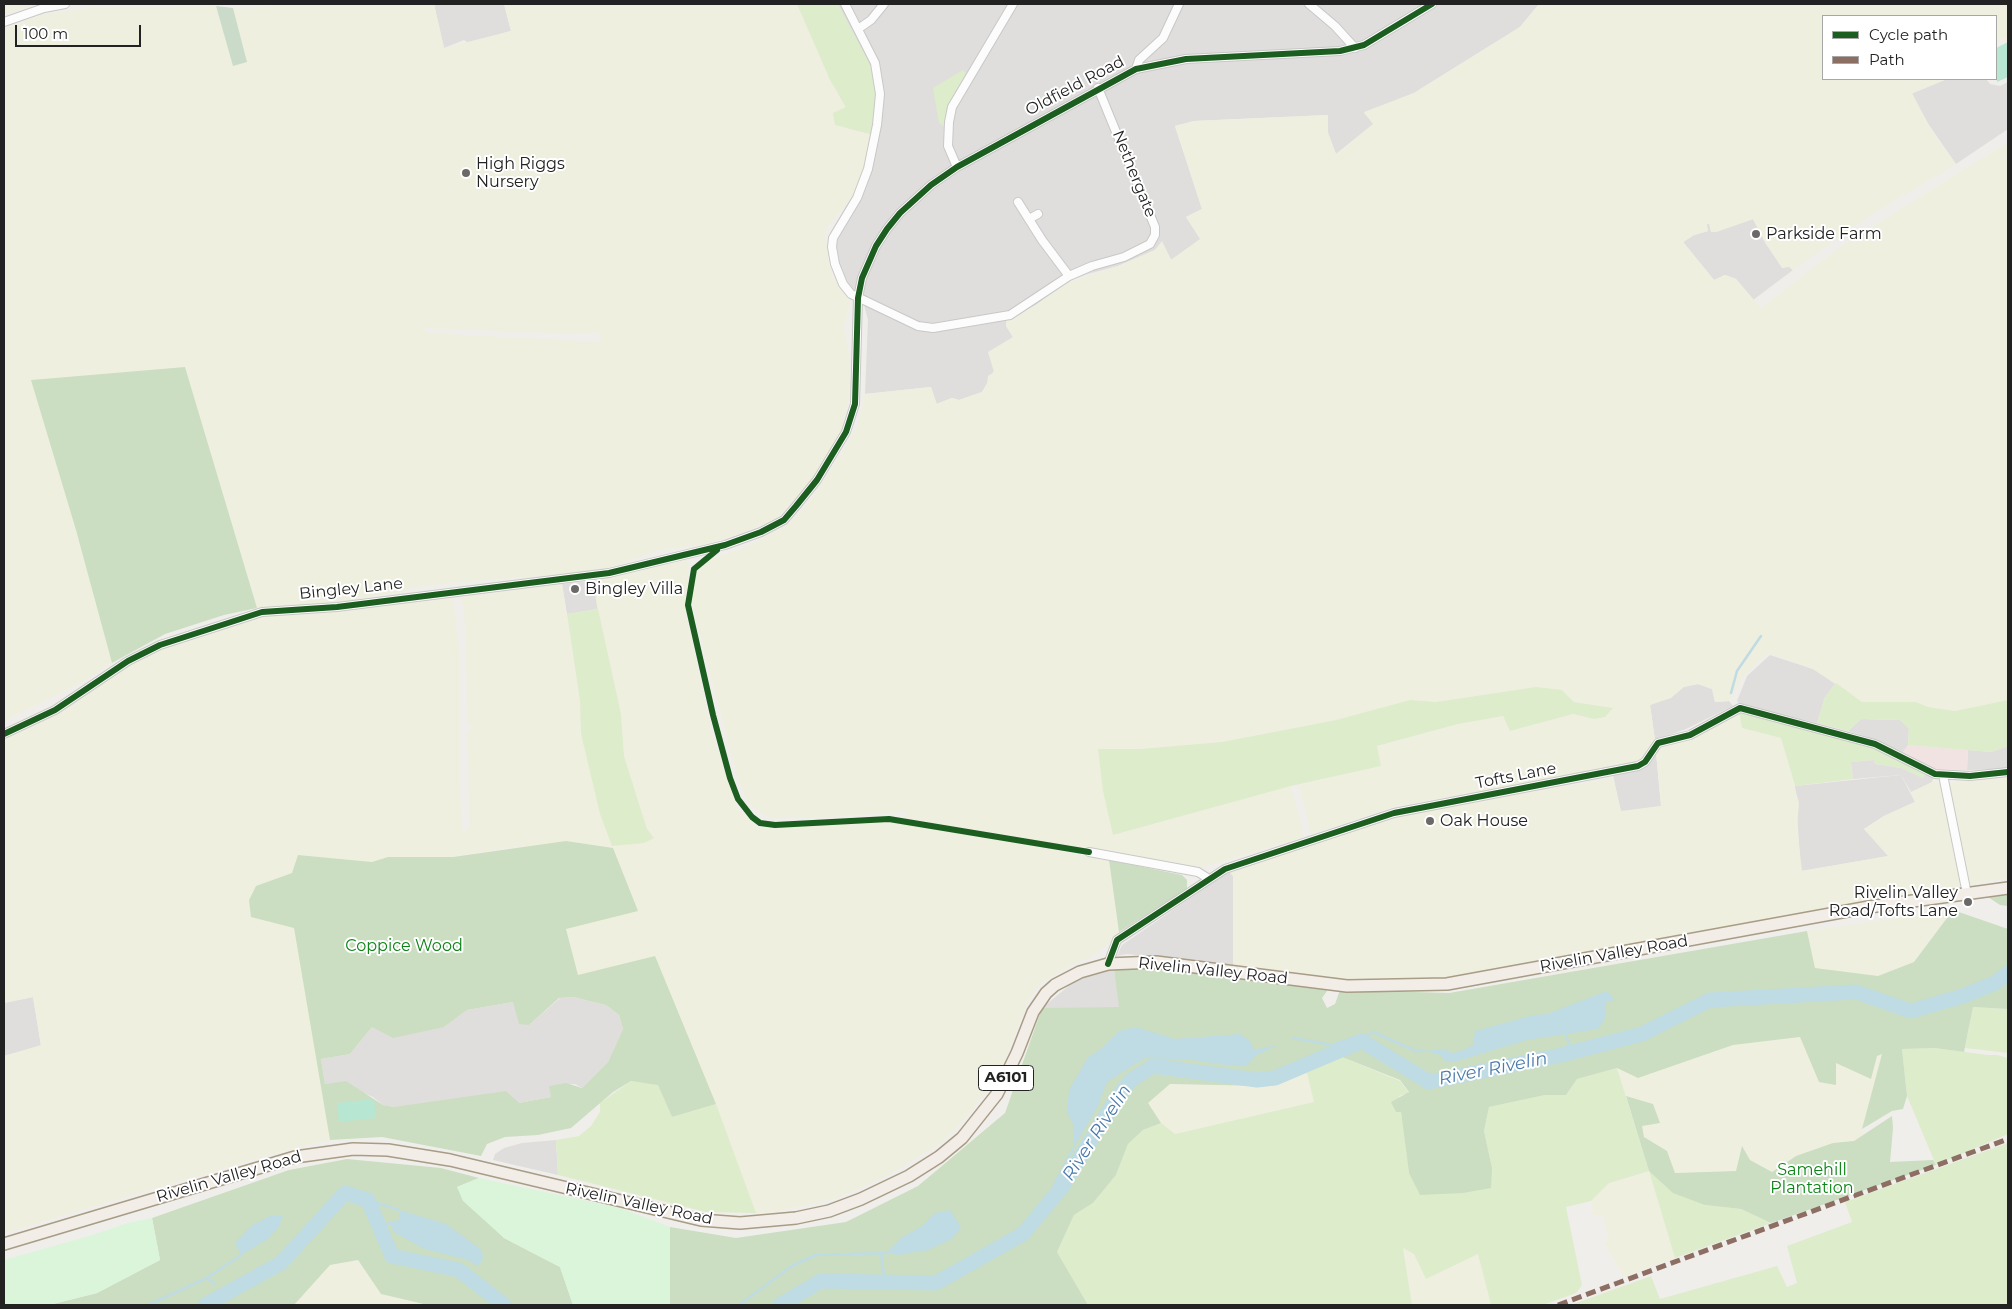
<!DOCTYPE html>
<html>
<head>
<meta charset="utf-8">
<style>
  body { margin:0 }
  #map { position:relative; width:2012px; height:1309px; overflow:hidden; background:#f0eeeb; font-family:Montserrat,sans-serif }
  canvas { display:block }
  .frame { position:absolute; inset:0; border:5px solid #222; pointer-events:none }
  .legend { position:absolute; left:1822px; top:15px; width:175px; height:65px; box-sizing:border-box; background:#fff; border:1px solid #a7a7a7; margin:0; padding:6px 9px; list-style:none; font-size:15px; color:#222 }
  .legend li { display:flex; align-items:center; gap:10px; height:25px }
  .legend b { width:25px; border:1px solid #a7a7a7 }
  .scale { position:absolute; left:15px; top:25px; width:126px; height:22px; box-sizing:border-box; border:2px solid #222; border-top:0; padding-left:6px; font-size:15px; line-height:18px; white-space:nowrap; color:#222; -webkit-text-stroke:4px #fff; paint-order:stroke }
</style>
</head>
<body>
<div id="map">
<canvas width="2012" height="1309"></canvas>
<div class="frame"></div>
<ul class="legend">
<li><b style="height:6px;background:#1b5e20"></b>Cycle path</li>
<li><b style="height:6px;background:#8d6e63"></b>Path</li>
</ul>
<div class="scale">100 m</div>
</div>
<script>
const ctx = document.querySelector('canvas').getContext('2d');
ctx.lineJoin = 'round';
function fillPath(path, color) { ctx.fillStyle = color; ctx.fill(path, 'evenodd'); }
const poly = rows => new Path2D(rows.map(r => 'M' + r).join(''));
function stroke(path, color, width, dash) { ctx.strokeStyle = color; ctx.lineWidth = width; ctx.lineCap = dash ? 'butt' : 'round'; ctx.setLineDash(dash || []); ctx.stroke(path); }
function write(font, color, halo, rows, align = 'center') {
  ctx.font = font + ' Montserrat,sans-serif'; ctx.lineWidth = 4; ctx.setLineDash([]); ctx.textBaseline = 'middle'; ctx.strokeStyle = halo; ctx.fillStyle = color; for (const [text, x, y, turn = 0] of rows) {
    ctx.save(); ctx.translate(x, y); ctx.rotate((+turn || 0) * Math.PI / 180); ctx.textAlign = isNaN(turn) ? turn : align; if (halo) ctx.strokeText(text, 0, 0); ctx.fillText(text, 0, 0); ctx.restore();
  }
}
const residential = poly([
  [434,4,504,4,511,31,469,43,464,40,444,48],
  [797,4,1539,4,1520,27,1414,93,1364,113,1374,124,1336,154,1328,133,1328,115,1194,121,1175,126,1202,209,1186,217,1201,239,1171,260,1162,242,1155,250,1118,266,1088,274,1067,282,1036,305,1006,321,1006,326,1013,337,982,392,959,400,952,398,936,404,931,387,865,394,868,320,863,301,848,297,835,276,830,251,830,233,859,184,845,108],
  [1947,79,1986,79,1990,84,2000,86,2008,82,2008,129,1956,164,1927,122,1911,94],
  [1753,219,1766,244,1793,270,1753,300,1736,279,1725,275,1714,280,1683,242,1694,235,1708,231,1706,224,1709,224,1716,232],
  [593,581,598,609,567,614,562,584],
  [1770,655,1813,669,1836,683,1825,697,1817,723,1741,705,1737,701,1747,676],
  [1698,684,1712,689,1715,702,1729,701,1733,706,1686,729,1655,740,1650,705,1683,687],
  [1861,719,1900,720,1909,728,1908,745,1901,755,1868,737,1848,731],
  [2008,746,2008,769,1967,770,1968,750,1991,752],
  [1656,752,1661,806,1621,812,1613,775,1639,769,1649,763],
  [1901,775,1915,802,1884,816,1864,829,1889,856,1801,871,1795,786],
  [1231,870,1233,876,1233,965,1127,954,1117,956,1122,945],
  [1114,969,1120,1008,1042,1008,1077,979],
  [33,997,41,1046,4,1056,4,1003],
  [573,997,606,1005,619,1015,623,1029,608,1062,582,1088,575,1084,550,1086,551,1097,519,1103,394,1107,383,1105,373,1097,341,1083,325,1084,321,1059,350,1054,372,1027,444,1027,467,1010,513,1002,529,1025,560,998],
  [556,1140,558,1175,493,1160,495,1154,504,1148,522,1143]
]);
const commercial = poly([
  [1908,745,1968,750,1967,770,1937,769,1919,765,1901,755]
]);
const farmland = poly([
  [4,4,39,4,4,14],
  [300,4,434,4,444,48,511,31,504,4,797,4,830,80,846,107,835,125,871,134,866,165,859,184,850,200,825,230,828,257,833,277,850,302,844,327,850,360,849,400,840,435,809,484,792,503,775,519,745,532,701,545,663,549,614,566,577,573,473,581,417,587,401,592,342,602,257,608,185,367,31,380,76,530,112,663,88,679,4,721,4,28,44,14,88,8,216,6,219,18,247,62,233,8],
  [424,328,571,334,600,332,601,342,427,333],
  [1539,4,2008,4,2008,37,1996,43,1996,16,1823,16,1823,79,1947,79,1912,93,1933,133,1956,164,1869,216,1793,270,1789,267,1782,268,1766,244,1753,219,1716,232,1711,232,1709,224,1707,224,1708,231,1694,235,1683,242,1714,280,1725,275,1736,279,1761,308,1840,247,2008,142,2008,700,1955,711,1928,707,1916,702,1862,702,1813,669,1768,653,1746,673,1729,701,1715,702,1712,689,1698,684,1684,687,1671,698,1650,705,1655,740,1642,759,1630,765,1397,806,1311,834,1299,785,1380,766,1377,747,1458,724,1503,716,1510,731,1573,714,1594,719,1605,717,1612,708,1574,702,1562,690,1501,692,1436,702,1410,700,1336,720,1222,742,1140,749,1098,749,1113,835,1291,786,1304,837,1203,867,907,819,905,812,813,818,771,818,760,813,748,802,738,779,694,612,692,596,695,574,704,562,750,545,790,523,810,501,846,446,857,427,865,394,931,387,937,404,952,398,959,400,982,392,987,385,988,376,994,372,988,352,1013,337,1006,326,1006,321,1036,305,1069,282,1118,266,1146,254,1155,250,1162,241,1171,260,1200,239,1186,217,1202,209,1175,126,1194,121,1328,115,1328,133,1336,154,1373,124,1364,112,1414,93,1520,27],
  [686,560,689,563,685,610,711,730,738,810,757,827,778,829,784,827,890,821,1109,860,1119,932,1112,941,1089,958,1069,966,1040,984,1027,1003,1001,1071,970,1113,941,1143,885,1177,837,1198,776,1212,756,1213,713,1099,578,975,566,929,519,846,453,857,388,857,372,862,298,855,292,873,256,886,249,900,251,916,294,928,330,1140,265,1156,4,1233,4,1056,41,1045,33,997,4,1003,4,735,32,724,134,658,219,627,279,614,283,618,289,615,352,610,453,598,459,649,459,782,463,835,469,826,468,731,472,728,468,723,464,607,460,597,562,584,580,701,581,734,600,814,612,846,653,837,647,829,624,756,621,714,602,636,593,581],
  [1739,712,1742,728,1781,738,1799,803,1797,828,1802,871,1888,856,1864,829,1884,816,1915,802,1911,792,1932,782,1949,783,2008,778,2008,878,1792,914,1452,977,1399,980,1344,979,1233,965,1233,876,1228,871,1395,816,1613,778,1621,811,1661,806,1656,752,1667,743,1686,740],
  [1953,910,1914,962,1878,976,1815,968,1807,931],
  [1800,1037,1819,1082,1836,1084,1835,1063,1883,1053,1862,1129,1864,1134,1854,1141,1833,1143,1796,1156,1772,1172,1750,1160,1741,1147,1736,1171,1675,1173,1667,1151,1644,1137,1641,1126,1654,1104,1626,1096,1617,1068,1638,1078,1733,1045],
  [1306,1069,1314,1102,1175,1134,1161,1123,1148,1103,1170,1084,1263,1086],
  [1649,1171,1675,1258,1624,1277,1604,1243,1608,1240,1603,1215,1593,1215,1591,1201,1609,1183],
  [1403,1248,1414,1254,1426,1279,1478,1254,1491,1305,1412,1305],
  [358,1260,381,1294,428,1305,294,1305,330,1265]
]);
const grass = poly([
  [797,4,838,4,872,68,876,100,871,134,835,125,833,113,846,107,830,80],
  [963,70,966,73,950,102,944,127,939,123,933,88],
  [598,609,621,714,624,756,647,829,654,838,644,843,612,846,600,814,581,734,580,701,567,614],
  [1836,683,1862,702,1916,702,1928,707,1955,711,2008,700,2008,746,1991,752,1908,745,1909,729,1900,720,1861,719,1848,731,1817,723,1825,697],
  [1536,687,1562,690,1574,702,1613,708,1605,717,1594,719,1573,714,1510,731,1503,716,1458,724,1377,746,1381,766,1291,786,1113,835,1103,791,1098,749,1140,749,1222,742,1336,720,1410,700,1436,702],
  [1739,712,1877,748,1925,775,1923,778,1901,768,1875,764,1874,760,1851,762,1853,779,1795,786,1781,738,1742,728],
  [1973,1007,2008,1009,2008,1053,1965,1048],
  [1935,1048,1988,1055,1997,1055,2008,1058,2008,1134,1936,1165,1907,1096,1902,1049],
  [1342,1057,1400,1081,1409,1093,1399,1096,1409,1173,1492,1168,1484,1131,1489,1107,1545,1095,1566,1095,1577,1079,1617,1068,1649,1171,1705,1205,1741,1209,1771,1223,1675,1258,1649,1171,1609,1183,1591,1201,1566,1207,1582,1285,1576,1293,1543,1305,1491,1305,1478,1254,1426,1279,1414,1254,1403,1248,1412,1305,1088,1305,1057,1252,1074,1215,1093,1203,1116,1175,1128,1144,1143,1130,1161,1123,1175,1134,1314,1102,1306,1069],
  [631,1081,658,1084,672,1117,716,1104,756,1213,706,1212,558,1175,556,1140,579,1136,591,1126,600,1112,600,1103],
  [2008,1143,2008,1305,1571,1305,1651,1276,1660,1299,1777,1266,1787,1287,1797,1283,1787,1246,1852,1222,1845,1202]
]);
const forest = poly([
  [185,367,257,608,224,615,165,634,112,663,76,530,31,380],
  [566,841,613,848,638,911,566,929,578,975,655,956,716,1104,672,1117,658,1085,631,1081,613,1092,571,1128,538,1135,505,1137,487,1144,481,1156,382,1137,330,1140,294,928,251,917,249,900,256,886,292,873,298,855,372,862,388,857,453,857],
  [573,997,606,1005,619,1015,623,1029,608,1062,582,1088,566,1083,549,1086,551,1097,519,1103,506,1091,394,1107,383,1105,346,1081,325,1084,321,1059,350,1054,372,1027,393,1038,444,1027,467,1010,513,1002,519,1024,529,1025,559,998],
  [1109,860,1182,875,1187,880,1187,889,1119,932],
  [2008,895,2008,906,2000,905,1988,897],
  [1953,910,2008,929,2008,1009,1973,1007,1964,1052,1935,1048,1902,1049,1907,1096,1903,1109,1892,1111,1862,1129,1882,1054,1877,1056,1871,1079,1836,1063,1836,1085,1819,1082,1800,1037,1733,1045,1638,1078,1617,1068,1577,1079,1566,1095,1545,1095,1489,1107,1484,1131,1492,1168,1491,1188,1463,1193,1420,1195,1409,1173,1401,1112,1396,1112,1391,1102,1409,1092,1400,1080,1342,1057,1263,1086,1170,1084,1148,1103,1161,1123,1143,1130,1128,1144,1116,1175,1093,1203,1074,1215,1057,1252,1088,1305,670,1305,670,1227,736,1238,846,1222,918,1186,1005,1113,1042,1008,1119,1007,1114,969,1141,967,1322,987,1327,991,1322,998,1327,1008,1335,1004,1340,990,1449,993,1807,931,1815,968,1878,976,1914,962],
  [1626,1096,1653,1104,1660,1123,1642,1126,1644,1137,1667,1151,1675,1173,1736,1171,1742,1146,1750,1160,1772,1172,1796,1156,1833,1143,1854,1141,1892,1116,1893,1128,1890,1162,1933,1160,1936,1165,1771,1223,1741,1209,1705,1205,1673,1193,1649,1171],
  [347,1159,441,1168,479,1178,457,1187,504,1238,560,1267,573,1305,428,1305,381,1294,358,1260,330,1265,294,1305,49,1305,97,1293,160,1260,152,1218,289,1170]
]);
const cemetery = poly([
  [216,6,233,8,247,62,233,66]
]);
const park = poly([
  [479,1178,620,1208,670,1227,670,1305,573,1305,560,1267,504,1238,463,1201,457,1187],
  [152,1218,160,1260,97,1293,49,1305,4,1305,4,1260,89,1236,128,1223]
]);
const pitch = poly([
  [2008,42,2008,77,1997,82,1996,48],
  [374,1099,376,1118,339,1122,337,1103]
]);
const parking = poly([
  [1874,760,1875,764,1901,768,1923,778,1927,771,1935,774,1932,782,1911,792,1901,775,1853,779,1851,762]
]);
const water = poly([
  [1607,991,1615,1000,1606,1002,1605,1019,1598,1029,1527,1040,1454,1062,1446,1062,1440,1055,1425,1051,1444,1049,1453,1053,1466,1049,1473,1045,1475,1031,1534,1015,1547,1014],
  [1136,1027,1175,1039,1240,1034,1250,1041,1254,1050,1278,1045,1255,1056,1247,1066,1231,1066,1193,1060,1145,1058,1107,1082,1098,1106,1073,1149,1074,1126,1067,1112,1069,1090,1088,1057,1101,1049,1119,1031],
  [399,1210,446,1224,482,1250,483,1260,477,1266,468,1260,424,1249,394,1232,389,1222,399,1220],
  [950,1210,961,1227,952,1239,928,1250,898,1255,886,1253,901,1238,922,1226,935,1213],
  [270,1216,283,1216,279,1227,268,1239,241,1255,235,1243,251,1226]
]);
const stream = poly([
  [1731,693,1737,671,1761,636],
  [1566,1034,1571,1053],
  [1293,1038,1332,1045,1358,1036,1362,1041,1373,1032,1416,1051,1425,1051],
  [1056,1194,1053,1187,1073,1149],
  [368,1200,399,1210],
  [379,1226,390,1223],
  [881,1254,885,1282],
  [207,1278,241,1255],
  [148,1305,207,1278,215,1284],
  [739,1305,792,1266,816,1255,886,1253]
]);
const river = poly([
  [205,1305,281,1263,345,1193,368,1200,392,1256,459,1270,504,1305],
  [780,1305,821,1281,936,1283,1023,1234,1062,1187,1116,1099,1131,1080,1153,1066,1257,1080,1275,1078,1362,1041,1429,1082,1557,1056,1642,1034,1710,1000,1856,992,1911,1011,1963,996,1995,983,2008,973]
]);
const minor = poly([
  [845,4,875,63,880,94,877,125,868,169,857,198,833,238,832,247,835,264,843,284,851,294,918,326,933,328,1010,315,1069,276,1092,266,1124,257,1150,244,1155,235,1155,227,1098,88],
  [1309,4,1335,26,1355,48],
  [4,22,44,8,65,4],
  [858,29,871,20,884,4],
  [1136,69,1139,60,1163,38,1179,4],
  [957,167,948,146,949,122,952,107,1013,4],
  [1018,202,1042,240,1069,276],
  [1029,219,1038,214],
  [4,734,55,710,128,661,160,645,262,612,337,607,609,573,725,545,761,532,784,520,796,506,817,480,846,432,855,404,858,298,862,278,876,246,887,229,900,213,931,185,957,167,1136,69,1186,59,1340,51,1364,45,1432,4],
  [1943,775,1967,894],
  [1089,852,1198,872,1209,879],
  [1108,964,1117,940,1225,869,1394,813,1638,766,1645,762,1658,743,1690,735,1740,708,1875,744,1935,774,1970,776,2008,772]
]);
const primary = poly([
  [4,1244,295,1157,353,1149,388,1150,450,1160,701,1220,740,1223,796,1218,829,1211,861,1199,909,1176,939,1157,962,1138,997,1094,1017,1053,1033,1012,1046,993,1055,985,1080,972,1108,964,1156,962,1347,986,1447,984,1869,907,2008,888]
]);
const quiet = poly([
  [1558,1305,2008,1139]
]);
const cycleway = poly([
  [717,550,694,569,688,605,713,715,730,778,738,799,752,817,760,823,775,825,889,819,1089,852],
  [4,734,55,710,128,661,160,645,262,612,337,607,609,573,725,545,761,532,784,520,796,506,817,480,846,432,855,404,858,298,862,278,876,246,887,229,900,213,931,185,957,167,1136,69,1186,59,1340,51,1364,45,1432,4],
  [1108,964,1117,940,1225,869,1394,813,1638,766,1645,762,1658,743,1690,735,1740,708,1875,744,1935,774,1970,776,2008,772]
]);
const markers = [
  [466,173,5,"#6a6968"],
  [1756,234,5,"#6a6968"],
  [575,589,5,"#6a6968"],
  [1430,821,5,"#6a6968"],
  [1968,902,5,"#6a6968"]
];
const shields = [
  [1006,1078,55]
];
const shieldNames = [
  ["A6101",1006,1078]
];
const streetNames = [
  ["Oldfield Road",1075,86,-28],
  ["Nethergate",1134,174,68],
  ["Bingley Lane",351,589,-6],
  ["Tofts Lane",1516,776,-11],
  ["Rivelin Valley Road",1614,954,-10],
  ["Rivelin Valley Road",1213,971,6],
  ["Rivelin Valley Road",229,1177,-16],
  ["Rivelin Valley Road",639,1204,12]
];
const poiNames = [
  ["High Riggs",476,164],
  ["Nursery",476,182],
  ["Parkside Farm",1766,234],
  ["Bingley Villa",585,589],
  ["Oak House",1440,821],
  ["Rivelin Valley",1958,893,"right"],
  ["Road/Tofts Lane",1958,911,"right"]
];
const parkNames = [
  ["Coppice Wood",404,946],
  ["Samehill",1812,1170],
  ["Plantation",1812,1188]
];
const waterNames = [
  ["River Rivelin",1493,1069,-11],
  ["River Rivelin",1097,1133,-57]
];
fillPath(residential, '#dfdedc');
fillPath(commercial, '#f1e3e1');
fillPath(farmland, '#efefdf');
fillPath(grass, '#ddeccb');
fillPath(forest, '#cbdec1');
fillPath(cemetery, '#cadbca');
fillPath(park, '#daf5da');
fillPath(pitch, '#b7e6d2');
fillPath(parking, '#e0dfde');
fillPath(water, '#bfdbe3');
stroke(stream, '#bfdbe3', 2.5);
stroke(river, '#bfdbe3', 15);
stroke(minor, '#c9c8c7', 10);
stroke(primary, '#a79c86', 14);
stroke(minor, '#fdfcfc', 8);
stroke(primary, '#f3ede7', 11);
stroke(quiet, '#8d6e63', 5, [10, 5]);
stroke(cycleway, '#1b5e20', 6);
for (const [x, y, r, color] of markers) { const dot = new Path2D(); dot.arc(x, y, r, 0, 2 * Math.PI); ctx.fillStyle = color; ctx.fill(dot); stroke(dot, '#fff', 2); }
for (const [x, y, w] of shields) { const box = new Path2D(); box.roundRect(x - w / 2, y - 12.5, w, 25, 4); ctx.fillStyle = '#fff'; ctx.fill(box); stroke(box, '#222', 1); }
write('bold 15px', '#222', null, shieldNames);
write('16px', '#222', '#fff', streetNames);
write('16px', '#222', '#fff', poiNames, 'left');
write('16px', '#0c8416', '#fff', parkNames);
write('italic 18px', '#4a7aab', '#fff', waterNames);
</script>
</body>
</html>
